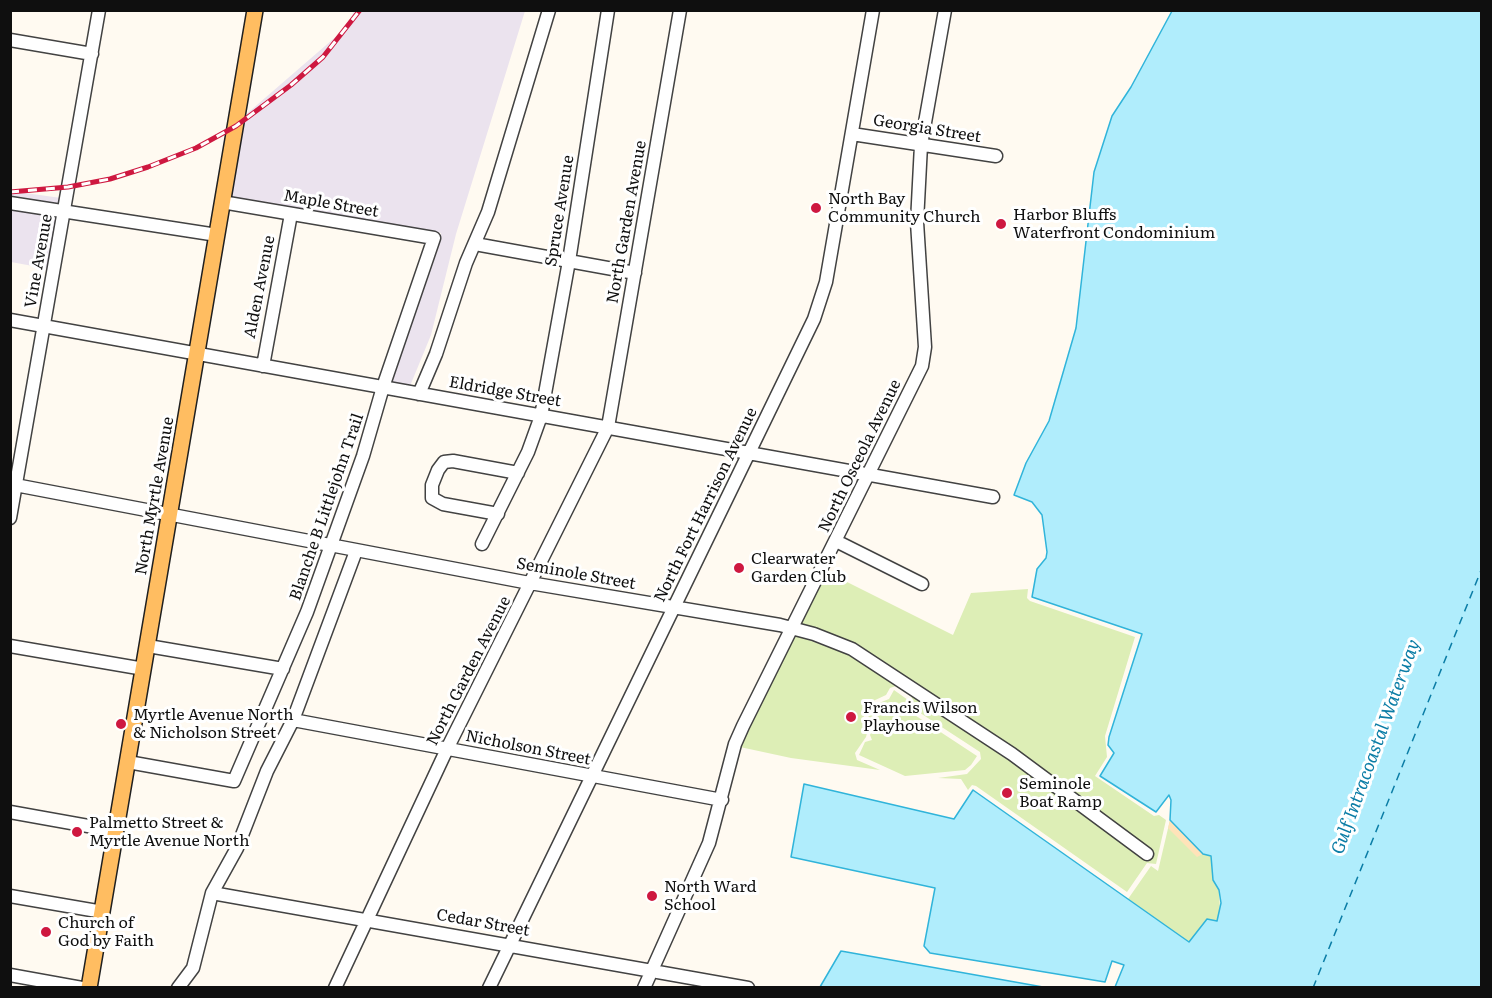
<!DOCTYPE html>
<html>
<head>
<meta charset="utf-8">
<style>
  body { margin:0 }
  #map { position:relative; width:1492px; height:998px; overflow:hidden; background:#fffaf1; font-family:Literata,serif }
  canvas { display:block }
  .frame { position:absolute; inset:0; border:12px solid #0f0f0f; pointer-events:none }
</style>
</head>
<body>
<div id="map">
<canvas width="1492" height="998"></canvas>
<div class="frame"></div>
</div>
<script>
const ctx = document.querySelector('canvas').getContext('2d');
ctx.lineJoin = 'round';
function fillPath(path, color) { ctx.fillStyle = color; ctx.fill(path, 'evenodd'); }
const poly = rows => new Path2D(rows.map(r => 'M' + r).join(''));
function stroke(path, color, width, dash) { ctx.strokeStyle = color; ctx.lineWidth = width; ctx.lineCap = dash ? 'butt' : 'round'; ctx.setLineDash(dash || []); ctx.stroke(path); }
function write(font, color, halo, rows, align = 'center') {
  ctx.font = font + ' Literata,serif'; ctx.lineWidth = 6; ctx.setLineDash([]); ctx.textBaseline = 'middle'; ctx.strokeStyle = halo; ctx.fillStyle = color; for (const [text, x, y, turn = 0] of rows) {
    ctx.save(); ctx.translate(x, y); ctx.rotate((+turn || 0) * Math.PI / 180); ctx.textAlign = isNaN(turn) ? turn : align; if (halo) ctx.strokeText(text, 0, 0); ctx.fillText(text, 0, 0); ctx.restore();
  }
}
const industrial = poly([
  [354,11,525,11,456,234,431,335,410,386,391,382,437,252,441,233,229,197,243,117,347,27],
  [11,191,61,198,60,204,11,197],
  [11,209,58,216,49,269,11,262]
]);
const green = poly([
  [827,572,953,635,971,593,1028,589,1027,598,1030,601,1135,637,1105,736,1107,757,1095,776,1154,816,1159,815,1166,820,1156,864,1147,863,1127,892,976,786,972,785,968,790,961,779,938,778,967,774,981,759,980,752,911,707,913,701,911,696,1009,759,1148,862,1154,853,1015,749,854,644,801,624],
  [795,635,850,655,896,686,890,688,886,695,871,702,862,720,864,727,868,729,866,737,855,753,857,760,880,770,791,758,740,747],
  [894,690,908,700,904,708,977,756,971,765,965,770,905,776,859,755,865,742,872,740,870,735,873,726,866,722,874,705,889,699],
  [1170,820,1211,856,1213,880,1219,890,1220,911,1217,922,1207,919,1190,943,1128,899,1151,866,1158,871]
]);
const sand = poly([
  [1170,820,1185,834,1203,854,1197,857,1168,828]
]);
const water = poly([
  [1172,11,1481,11,1481,987,1115,987,1124,965,1112,961,1105,982,930,953,924,946,935,888,791,857,804,784,954,819,973,790,1189,942,1207,919,1217,921,1221,903,1219,890,1213,880,1211,856,1203,854,1170,820,1171,800,1169,795,1156,812,1100,776,1114,753,1108,745,1109,737,1142,634,1032,597,1037,569,1046,558,1047,552,1042,515,1032,502,1014,495,1026,463,1049,421,1076,328,1094,172,1112,116,1131,87,1172,11],
  [841,951,1043,987,820,987,841,951]
]);
const ferry = poly([
  [1313,988,1482,568]
]);
const minor = poly([
  [10,40,92,54],
  [852,134,996,156],
  [10,203,217,235],
  [475,244,635,273],
  [10,320,993,497],
  [263,366,291,214],
  [419,394,436,354,466,263,488,212,549,10],
  [10,484,524,582,780,625,814,634,852,649,1012,754,1147,854],
  [498,514,443,504,432,498,432,485,438,470,444,462,453,461,518,473],
  [10,518,99,10],
  [836,541,922,584],
  [482,544,528,452,541,416,569,261,608,10],
  [10,646,144,669],
  [148,646,283,669],
  [293,720,722,800],
  [128,762,234,781,307,612,363,456,383,387,434,238,222,202],
  [10,812,116,831],
  [212,893,748,988],
  [10,896,103,912],
  [10,975,82,988],
  [178,988,193,968,212,893,237,848,267,771,293,720,356,551],
  [335,988,447,749,608,427,680,10],
  [489,988,814,319,826,282,873,10],
  [644,988,709,843,735,744,743,726,922,366,925,347,917,222,921,145,945,10]
]);
const major = poly([
  [89,988,255,10]
]);
const rail = poly([
  [10,192,68,187,110,179,148,167,196,148,236,126,291,85,323,57,360,10]
]);
const markers = [
  [816,208,6,"#ce1840"],
  [1001,224,6,"#ce1840"],
  [739,568,6,"#ce1840"],
  [851,717,6,"#ce1840"],
  [121,724,6,"#ce1840"],
  [1007,793,6,"#ce1840"],
  [77,832,6,"#ce1840"],
  [652,896,6,"#ce1840"],
  [46,932,6,"#ce1840"]
];
const streetNames = [
  ["Georgia Street",927,129,9],
  ["Maple Street",331,204,10],
  ["Spruce Avenue",560,211,-81],
  ["North Garden Avenue",627,222,-80],
  ["Vine Avenue",39,261,-80],
  ["Alden Avenue",260,287,-79],
  ["Eldridge Street",505,392,10],
  ["North Osceola Avenue",860,456,-64],
  ["North Myrtle Avenue",155,496,-80],
  ["North Fort Harrison Avenue",706,505,-64],
  ["Blanche B Littlejohn Trail",327,507,-71],
  ["Seminole Street",576,574,10],
  ["North Garden Avenue",469,671,-63],
  ["Nicholson Street",528,748,11],
  ["Cedar Street",483,923,10]
];
const poiNames = [
  ["North Bay",828,199],
  ["Community Church",828,217],
  ["Harbor Bluffs",1013,215],
  ["Waterfront Condominium",1013,233],
  ["Clearwater",751,559],
  ["Garden Club",751,577],
  ["Francis Wilson",863,708],
  ["Playhouse",863,726],
  ["Myrtle Avenue North",133,715],
  ["& Nicholson Street",133,733],
  ["Seminole",1019,784],
  ["Boat Ramp",1019,802],
  ["Palmetto Street &",89,823],
  ["Myrtle Avenue North",89,841],
  ["North Ward",664,887],
  ["School",664,905],
  ["Church of",58,923],
  ["God by Faith",58,941]
];
const waterNames = [
  ["Gulf Intracoastal Waterway",1376,747,-70]
];
fillPath(industrial, '#ebe3ee');
fillPath(green, '#ddeeb6');
fillPath(sand, '#ffe3b9');
fillPath(water, '#b0edfc');
stroke(water, '#30b4da', 1.5);
stroke(ferry, '#0b7da6', 1.5, [8, 6]);
stroke(minor, '#424242', 15);
stroke(major, '#202020', 18);
stroke(minor, '#fff', 12);
stroke(major, '#ffbd61', 15);
stroke(rail, '#ce1840', 5);
stroke(rail, '#fff', 3, [9]);
for (const [x, y, r, color] of markers) { const dot = new Path2D(); dot.arc(x, y, r, 0, 2 * Math.PI); ctx.fillStyle = color; ctx.fill(dot); stroke(dot, '#fff', 2); }
write('16px', '#0f0f0f', '#fff', streetNames);
write('16px', '#0f0f0f', '#fff', poiNames, 'left');
write('italic 18px', '#0b7da6', '#fff', waterNames);
</script>
</body>
</html>
